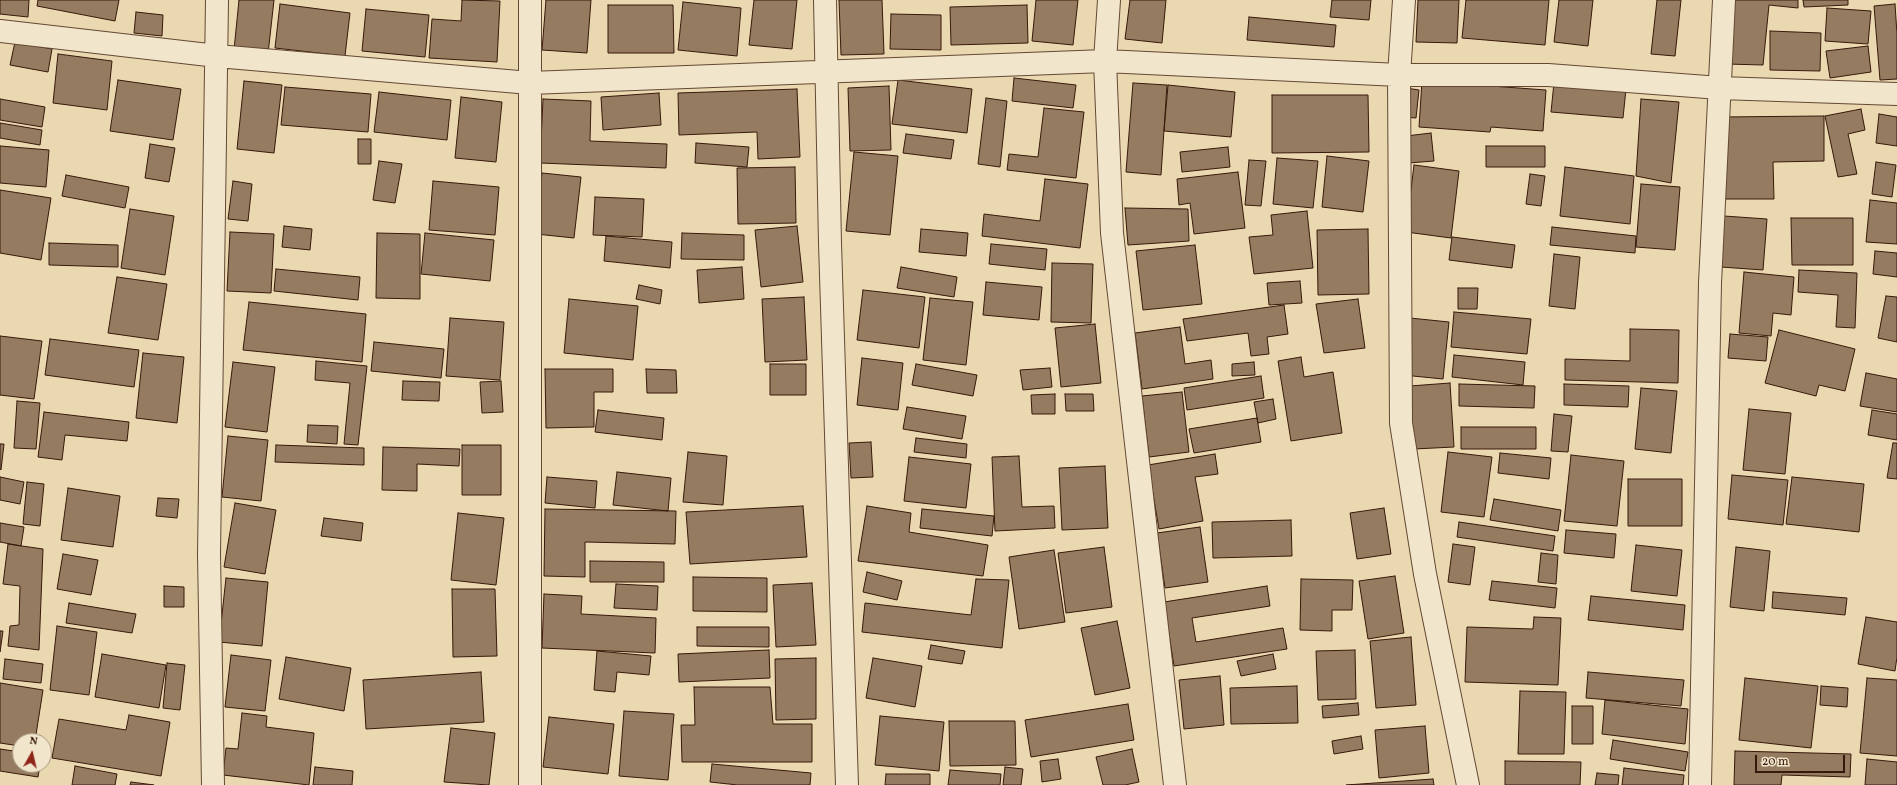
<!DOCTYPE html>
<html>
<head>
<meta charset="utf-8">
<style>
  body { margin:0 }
  #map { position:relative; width:1897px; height:785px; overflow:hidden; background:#ead8b1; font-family:Vollkorn,serif }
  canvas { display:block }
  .north { position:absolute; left:12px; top:733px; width:40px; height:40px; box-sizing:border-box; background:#f1e6cc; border:1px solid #a7947e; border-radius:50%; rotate:8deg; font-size:11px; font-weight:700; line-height:16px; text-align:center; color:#38180a }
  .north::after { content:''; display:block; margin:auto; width:14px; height:18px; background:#8f2418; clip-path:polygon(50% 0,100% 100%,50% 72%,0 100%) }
  .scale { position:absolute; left:1755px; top:755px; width:90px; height:18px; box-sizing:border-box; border:2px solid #38180a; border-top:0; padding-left:5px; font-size:12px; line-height:14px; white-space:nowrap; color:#38180a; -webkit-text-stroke:3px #f1e6cc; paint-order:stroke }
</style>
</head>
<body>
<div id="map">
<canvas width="1897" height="785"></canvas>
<div class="north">N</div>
<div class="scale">20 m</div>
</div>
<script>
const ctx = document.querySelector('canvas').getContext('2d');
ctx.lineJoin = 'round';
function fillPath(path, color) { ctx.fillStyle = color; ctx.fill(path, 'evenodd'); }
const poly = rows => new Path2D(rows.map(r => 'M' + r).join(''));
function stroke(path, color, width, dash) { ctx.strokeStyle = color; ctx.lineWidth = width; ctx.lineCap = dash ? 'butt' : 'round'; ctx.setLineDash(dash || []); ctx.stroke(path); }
const building = poly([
  [0,0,29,0,28,17,0,14,0,0],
  [38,0,119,0,115,21,37,6,38,0],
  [239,0,274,0,268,54,234,50,239,0],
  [462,0,500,1,497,62,429,58,432,19,461,21,462,0],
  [546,0,591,0,587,53,542,50,546,0],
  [754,0,797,0,792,49,749,45,754,0],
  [839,0,882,0,884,54,841,55,839,0],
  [1036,0,1078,0,1073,45,1032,41,1036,0],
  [1130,0,1166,0,1162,43,1125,39,1130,0],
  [1332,0,1371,0,1369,20,1330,17,1332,0],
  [1418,0,1459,0,1457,43,1416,42,1418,0],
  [1466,0,1549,0,1545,45,1462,38,1466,0],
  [1559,0,1593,0,1588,46,1554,42,1559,0],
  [1657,0,1681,0,1675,56,1651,54,1657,0],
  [1728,0,1798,0,1798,8,1769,5,1763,65,1726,64,1728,0],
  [1803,0,1848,0,1848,5,1804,7,1803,0],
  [683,2,741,8,737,56,678,50,683,2],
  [280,4,350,13,345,56,275,48,280,4],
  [1895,4,1897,34,1897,79,1880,80,1874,6,1895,4],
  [608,5,673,5,674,53,608,53,608,5],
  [1027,5,1028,43,951,45,950,7,1027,5],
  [1827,8,1871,11,1868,44,1825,41,1827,8],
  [366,9,429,15,425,57,362,51,366,9],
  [136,12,163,15,162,36,134,33,136,12],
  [891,14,941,15,941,50,890,49,891,14],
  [1249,17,1336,25,1334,47,1247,40,1249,17],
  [1770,31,1821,33,1820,71,1770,70,1770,31],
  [15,42,52,49,48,72,10,65,15,42],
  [1868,46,1871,72,1830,78,1826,51,1868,46],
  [58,54,112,61,107,110,53,103,58,54],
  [1014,78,1076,85,1073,108,1012,101,1014,78],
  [118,80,181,89,173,140,110,131,118,80],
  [898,80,972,89,967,133,892,124,898,80],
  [244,81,282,85,274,153,237,149,244,81],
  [1422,81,1546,90,1543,131,1491,127,1490,132,1419,127,1422,81],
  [1133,83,1167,85,1161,175,1126,172,1133,83],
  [1554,83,1626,89,1623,118,1551,112,1554,83],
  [1168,85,1235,92,1231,137,1164,131,1168,85],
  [889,86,891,150,850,151,848,88,889,86],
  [285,87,371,94,368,132,281,125,285,87],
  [1406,88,1419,90,1416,118,1403,117,1406,88],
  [797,89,800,157,758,159,757,132,679,135,678,93,797,89],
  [379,92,451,100,447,140,374,132,379,92],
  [659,93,661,125,603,130,601,97,659,93],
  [1272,95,1368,95,1369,152,1272,153,1272,95],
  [461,97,502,102,496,162,455,158,461,97],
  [986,98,1007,101,1000,167,978,164,986,98],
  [0,99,45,107,42,127,0,120,0,99],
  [543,99,591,101,590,141,667,144,666,168,540,163,543,99],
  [1641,99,1679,102,1671,183,1636,176,1641,99],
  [1044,108,1084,112,1076,178,1007,170,1009,154,1038,157,1044,108],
  [1861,109,1865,130,1848,134,1857,174,1838,177,1825,116,1861,109],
  [1879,114,1897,117,1897,146,1876,143,1879,114],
  [1824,116,1824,161,1773,162,1774,199,1723,199,1721,117,1824,116],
  [0,123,42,130,40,145,0,138,0,123],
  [1431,133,1434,161,1408,163,1406,136,1431,133],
  [906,134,954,140,951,159,903,153,906,134],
  [358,139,371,139,371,164,358,164,358,139],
  [696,143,749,147,747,167,695,163,696,143],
  [150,144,175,148,169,182,145,178,150,144],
  [0,146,49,150,46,187,0,183,0,146],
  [1486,146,1545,146,1545,167,1486,167,1486,146],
  [1228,147,1230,167,1182,172,1180,152,1228,147],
  [854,152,898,156,890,235,846,231,854,152],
  [1327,156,1369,161,1363,212,1322,207,1327,156],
  [1277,158,1318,161,1313,208,1273,204,1277,158],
  [1249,160,1266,161,1261,206,1245,205,1249,160],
  [379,161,402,164,395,203,373,200,379,161],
  [1876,162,1896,165,1892,197,1872,194,1876,162],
  [1414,165,1459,171,1451,238,1406,232,1414,165],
  [795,167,796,223,738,224,737,168,795,167],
  [1565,167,1634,176,1630,224,1560,216,1565,167],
  [1238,172,1245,228,1194,234,1190,203,1179,205,1177,179,1238,172],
  [542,173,581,177,574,238,536,234,542,173],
  [1530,174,1545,176,1541,206,1526,204,1530,174],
  [66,175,129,187,125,208,62,196,66,175],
  [1045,179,1088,184,1080,248,982,236,984,214,1040,221,1045,179],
  [233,181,252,184,248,221,228,219,233,181],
  [433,181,499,187,495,235,429,230,433,181],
  [1641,184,1680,187,1675,250,1636,247,1641,184],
  [0,190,51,198,41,260,0,253,0,190],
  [595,197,644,199,642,237,593,235,595,197],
  [1870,200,1897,203,1897,244,1866,242,1870,200],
  [1125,208,1188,209,1189,241,1128,245,1125,208],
  [130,209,174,216,165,275,121,268,130,209],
  [1307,211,1313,268,1254,274,1249,237,1273,235,1271,215,1307,211],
  [1724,216,1767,219,1763,270,1721,267,1724,216],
  [1791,218,1853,218,1853,265,1792,265,1791,218],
  [284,226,312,229,310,250,282,247,284,226],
  [797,226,803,282,761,287,755,230,797,226],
  [1552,227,1636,236,1635,253,1550,245,1552,227],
  [921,229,968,233,966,256,919,252,921,229],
  [1368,229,1369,294,1318,295,1317,230,1368,229],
  [230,232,274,234,271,293,227,291,230,232],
  [377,233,420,234,420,299,376,298,377,233],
  [425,233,494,240,490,281,421,274,425,233],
  [682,233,744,235,744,260,681,259,682,233],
  [606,236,672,242,670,268,604,261,606,236],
  [1452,237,1515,245,1512,268,1449,260,1452,237],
  [49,243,118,245,118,267,49,265,49,243],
  [991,244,1047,249,1045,270,989,264,991,244],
  [1195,245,1202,304,1143,310,1136,251,1195,245],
  [1875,251,1897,253,1897,277,1873,274,1875,251],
  [1554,254,1580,257,1575,309,1549,306,1554,254],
  [1052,263,1093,264,1091,323,1051,322,1052,263],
  [742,267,744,299,699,303,697,270,742,267],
  [901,267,957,277,954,297,897,288,901,267],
  [276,269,360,277,358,300,274,291,276,269],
  [1799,270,1857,273,1855,328,1836,327,1838,295,1798,292,1799,270],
  [1744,272,1794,277,1791,315,1773,313,1771,336,1739,333,1744,272],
  [117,277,167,284,158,340,108,333,117,277],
  [1300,281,1302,303,1269,305,1267,283,1300,281],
  [986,282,1042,287,1039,320,983,315,986,282],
  [639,285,662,290,660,304,636,299,639,285],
  [1458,288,1478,288,1477,309,1458,309,1458,288],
  [863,290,925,297,919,348,857,340,863,290],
  [1886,296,1897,297,1897,342,1878,338,1886,296],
  [804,297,807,360,765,362,762,299,804,297],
  [930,298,973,302,966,365,923,360,930,298],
  [569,299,638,306,633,360,564,353,569,299],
  [1358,299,1365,348,1324,353,1316,304,1358,299],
  [249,302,366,314,362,362,243,350,249,302],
  [1284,305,1288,334,1267,337,1269,354,1251,356,1248,333,1187,341,1183,319,1284,305],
  [1454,312,1531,319,1527,354,1451,347,1454,312],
  [450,318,504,322,500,380,446,376,450,318],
  [1410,318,1449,322,1443,379,1403,375,1410,318],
  [1095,324,1101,383,1061,387,1055,328,1095,324],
  [1180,327,1185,364,1211,360,1213,379,1142,389,1135,333,1180,327],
  [1630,329,1679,330,1678,383,1565,380,1565,359,1630,361,1630,329],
  [1779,330,1855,349,1845,391,1819,385,1816,396,1765,383,1779,330],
  [1730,334,1768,337,1766,361,1728,358,1730,334],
  [0,336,42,341,34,399,0,395,0,336],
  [50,339,139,350,134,387,45,375,50,339],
  [374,342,444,349,441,378,371,371,374,342],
  [143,353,184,357,177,423,136,418,143,353],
  [1454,355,1525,362,1523,385,1452,377,1454,355],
  [1301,357,1304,377,1333,372,1342,433,1291,441,1278,361,1301,357],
  [862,358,903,363,898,410,857,405,862,358],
  [316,361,367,366,358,445,344,444,350,383,315,380,316,361],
  [233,362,275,367,267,432,225,427,233,362],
  [1254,362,1255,375,1232,376,1232,364,1254,362],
  [770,364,806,364,806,395,770,395,770,364],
  [916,364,977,375,973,396,912,385,916,364],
  [1050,368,1052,387,1023,390,1020,370,1050,368],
  [545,369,613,369,613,392,594,392,594,427,546,428,545,369],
  [646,369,676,370,677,393,647,393,646,369],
  [1866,373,1897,379,1897,412,1860,406,1866,373],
  [1261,376,1264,398,1187,410,1184,388,1261,376],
  [403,381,440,382,439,401,402,400,403,381],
  [501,381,503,412,482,413,480,382,501,381],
  [1450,383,1454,447,1414,449,1410,386,1450,383],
  [1459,384,1535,386,1534,408,1459,406,1459,384],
  [1564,384,1629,386,1628,407,1564,405,1564,384],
  [1641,388,1677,391,1671,453,1635,449,1641,388],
  [1182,392,1189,452,1149,457,1142,396,1182,392],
  [1055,394,1055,414,1032,414,1031,395,1055,394],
  [1065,394,1093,394,1094,411,1066,411,1065,394],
  [1273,399,1276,419,1258,423,1254,402,1273,399],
  [17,401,40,403,36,449,14,448,17,401],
  [907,407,966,416,962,439,903,429,907,407],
  [1749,409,1791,413,1785,474,1743,470,1749,409],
  [598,410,664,418,662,440,595,432,598,410],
  [1872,410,1897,414,1897,440,1868,435,1872,410],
  [44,412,129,422,127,441,65,435,62,460,38,457,44,412],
  [1554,414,1572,416,1568,452,1551,451,1554,414],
  [1257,418,1261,442,1194,453,1189,429,1257,418],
  [308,425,338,426,337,444,307,442,308,425],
  [1461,427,1536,427,1536,449,1461,449,1461,427],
  [228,436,268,440,261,501,222,497,228,436],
  [916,438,967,444,966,458,914,452,916,438],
  [871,442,873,477,851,478,849,443,871,442],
  [1893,443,1897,443,1897,479,1887,478,1893,443],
  [0,444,4,444,1,470,0,469,0,444],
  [276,445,364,448,364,465,275,462,276,445],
  [462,445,501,445,501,495,462,495,462,445],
  [383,447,460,449,459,466,417,464,417,491,382,490,383,447],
  [688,452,727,456,723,505,683,502,688,452],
  [1448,452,1492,457,1484,517,1441,512,1448,452],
  [1500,453,1551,458,1549,479,1498,473,1500,453],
  [1215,454,1218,474,1195,477,1203,521,1159,529,1148,465,1215,454],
  [1571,455,1624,461,1617,526,1564,521,1571,455],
  [1019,456,1022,507,1054,506,1055,528,995,531,992,457,1019,456],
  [909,457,971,464,966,508,904,501,909,457],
  [1105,466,1108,528,1062,530,1059,468,1105,466],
  [617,472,671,478,668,511,613,505,617,472],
  [1732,475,1788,480,1783,525,1728,519,1732,475],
  [0,477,24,482,20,504,0,500,0,477],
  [547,477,597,481,595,508,545,503,547,477],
  [1792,477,1864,484,1859,532,1786,524,1792,477],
  [1628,479,1682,479,1682,526,1628,526,1628,479],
  [27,482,44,484,40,526,23,524,27,482],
  [68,488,120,496,113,547,61,540,68,488],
  [158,498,179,499,177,518,156,516,158,498],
  [1494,499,1561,510,1558,531,1490,520,1494,499],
  [235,503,276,510,265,574,224,567,235,503],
  [803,506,807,557,690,564,686,512,803,506],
  [867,506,911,513,909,532,988,545,983,576,858,561,867,506],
  [1384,508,1391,554,1357,559,1350,513,1384,508],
  [545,509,676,511,675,544,585,542,585,577,544,576,545,509],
  [922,509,994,516,992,536,920,528,922,509],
  [458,513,504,518,496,585,451,580,458,513],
  [324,518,363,523,361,541,321,536,324,518],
  [1291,520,1292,556,1213,558,1212,522,1291,520],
  [1459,522,1555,536,1553,551,1457,537,1459,522],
  [0,523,24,527,21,546,0,542,0,523],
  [1200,527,1208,582,1165,588,1157,533,1200,527],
  [1566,530,1616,534,1614,558,1564,553,1566,530],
  [8,544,43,549,39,650,8,646,10,626,19,625,20,586,3,584,8,544],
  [1453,544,1475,547,1470,585,1448,582,1453,544],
  [1636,545,1682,550,1677,596,1631,591,1636,545],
  [1104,547,1112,607,1066,613,1058,553,1104,547],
  [1736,547,1770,551,1764,611,1730,607,1736,547],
  [1054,550,1065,622,1019,629,1009,557,1054,550],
  [1541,553,1558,555,1556,584,1538,582,1541,553],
  [63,554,98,560,91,595,57,589,63,554],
  [590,561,664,562,664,582,590,582,590,561],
  [867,572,902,581,897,600,863,592,867,572],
  [1395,576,1404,633,1368,639,1359,581,1395,576],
  [693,577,767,578,767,612,693,611,693,577],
  [226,578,268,582,262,646,219,642,226,578],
  [976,579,1009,580,1002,648,862,632,865,603,971,615,976,579],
  [1301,579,1353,580,1352,610,1332,610,1332,631,1300,630,1301,579],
  [1492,581,1557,588,1555,608,1489,600,1492,581],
  [812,583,816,645,776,647,773,585,812,583],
  [616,584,658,586,657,610,614,608,616,584],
  [164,586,184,587,184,607,164,607,164,586],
  [1267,586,1270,606,1192,618,1196,642,1283,628,1287,649,1174,666,1164,602,1267,586],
  [452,589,495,589,497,656,453,657,452,589],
  [1773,592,1847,598,1845,615,1772,608,1773,592],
  [544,594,582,596,581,614,656,618,655,653,542,648,544,594],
  [1591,596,1685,605,1683,630,1588,620,1591,596],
  [69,603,136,614,132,633,66,623,69,603],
  [1534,617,1561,618,1558,685,1465,682,1467,627,1533,629,1534,617],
  [1866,617,1897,622,1897,657,1895,671,1858,664,1866,617],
  [1117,621,1130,688,1095,695,1081,628,1117,621],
  [57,626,97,632,89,695,50,690,57,626],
  [697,627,769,627,769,647,697,646,697,627],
  [0,631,3,631,0,652,0,631],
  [1411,637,1416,705,1376,708,1370,641,1411,637],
  [931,645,965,651,962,664,928,659,931,645],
  [769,650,770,678,679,682,678,654,769,650],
  [1355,650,1356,699,1318,700,1316,651,1355,650],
  [597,651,651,656,649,675,617,672,615,692,594,690,597,651],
  [102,654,166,665,159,708,95,697,102,654],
  [1273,654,1276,669,1241,676,1237,661,1273,654],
  [231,655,271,660,265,711,225,707,231,655],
  [286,657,351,668,344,711,279,699,286,657],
  [816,658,816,719,776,720,775,659,816,658],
  [873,658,922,666,915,707,866,698,873,658],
  [5,659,43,664,41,683,3,679,5,659],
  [167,663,185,665,180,710,163,708,167,663],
  [481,672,484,722,366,729,363,680,481,672],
  [1588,672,1684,680,1681,706,1586,698,1588,672],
  [1220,676,1224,725,1184,729,1179,680,1220,676],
  [1745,678,1818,686,1811,748,1739,740,1745,678],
  [1867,678,1897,680,1897,756,1860,753,1867,678],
  [0,683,43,690,35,741,20,741,20,746,0,743,0,683],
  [1297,686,1298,723,1231,724,1230,688,1297,686],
  [1821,686,1848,688,1847,707,1820,705,1821,686],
  [694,687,770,687,773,724,812,724,812,762,682,762,681,725,695,725,694,687],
  [1520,691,1566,692,1564,754,1518,754,1520,691],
  [1605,700,1688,709,1685,744,1602,734,1605,700],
  [1358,703,1359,715,1323,718,1322,706,1358,703],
  [1128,704,1134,740,1031,757,1025,720,1128,704],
  [1572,706,1593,706,1593,744,1572,744,1572,706],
  [624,711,674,714,668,780,619,776,624,711],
  [242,713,267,716,266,727,314,733,309,785,223,775,226,748,238,749,242,713],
  [129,715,170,722,161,776,52,758,59,719,126,730,129,715],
  [880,716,944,722,939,771,875,765,880,716],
  [549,717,614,724,608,774,543,767,549,717],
  [949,721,1015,721,1016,765,950,766,949,721],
  [1425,726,1429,773,1379,778,1375,730,1425,726],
  [451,728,495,733,489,785,444,782,451,728],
  [1361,736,1363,749,1334,754,1332,741,1361,736],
  [1613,740,1688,752,1685,771,1610,759,1613,740],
  [0,749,20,752,20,765,40,765,38,777,0,771,0,749],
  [1132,749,1139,782,1125,785,1103,785,1096,757,1132,749],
  [1735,751,1851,754,1850,777,1782,775,1781,785,1734,785,1735,751],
  [1058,759,1061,779,1042,782,1040,761,1058,759],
  [1867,759,1897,762,1897,785,1865,785,1867,759],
  [1505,761,1581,762,1580,785,1505,785,1505,761],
  [712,764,811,773,810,785,738,785,710,782,712,764],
  [75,766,117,774,115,785,72,785,75,766],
  [315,767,353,771,352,785,313,785,315,767],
  [1005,767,1023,769,1021,785,1003,785,1005,767],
  [1624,768,1684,775,1683,785,1622,785,1624,768],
  [950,770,1001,774,1000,785,948,785,950,770],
  [1597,773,1619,775,1618,785,1595,785,1597,773],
  [886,774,930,774,930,785,885,785,886,774],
  [1433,779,1434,785,1346,785,1433,779],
  [131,782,154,785,130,785,131,782]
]);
const minor = poly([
  [825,0,830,243,847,785],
  [1109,0,1105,61,1112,233,1175,785],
  [1404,0,1399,75,1401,423,1425,574,1468,785],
  [0,31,217,56,530,83,1105,61,1399,75,1548,75,1720,88,1897,94],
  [213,785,209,554,217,0],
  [530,785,530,0],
  [1700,785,1710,283,1724,0]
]);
fillPath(building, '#957c61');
stroke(building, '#38180a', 1);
stroke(minor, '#644834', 24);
stroke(minor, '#f1e6cc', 22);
</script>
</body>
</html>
